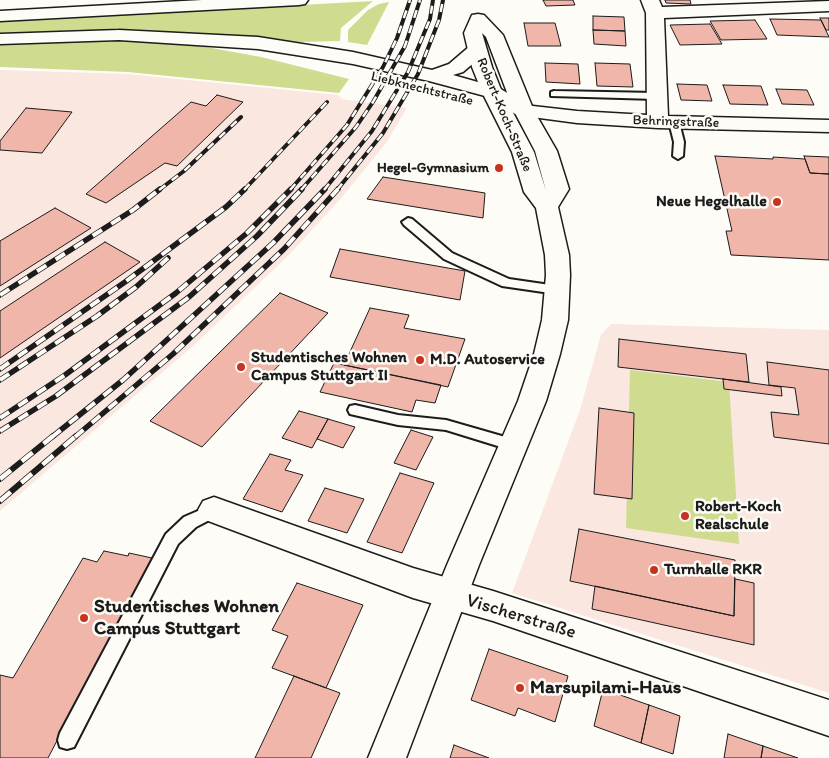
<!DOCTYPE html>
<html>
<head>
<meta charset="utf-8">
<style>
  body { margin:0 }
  canvas { display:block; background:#fdfcf7 }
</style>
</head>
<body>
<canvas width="829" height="758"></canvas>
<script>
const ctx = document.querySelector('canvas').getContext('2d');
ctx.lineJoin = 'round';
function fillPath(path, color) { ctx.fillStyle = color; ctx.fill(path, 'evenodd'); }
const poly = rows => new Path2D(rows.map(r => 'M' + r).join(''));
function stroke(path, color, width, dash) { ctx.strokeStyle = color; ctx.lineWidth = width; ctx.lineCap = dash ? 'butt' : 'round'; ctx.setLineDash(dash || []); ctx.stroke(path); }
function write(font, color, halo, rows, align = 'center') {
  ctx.font = font + ' Itim,sans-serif'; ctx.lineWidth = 5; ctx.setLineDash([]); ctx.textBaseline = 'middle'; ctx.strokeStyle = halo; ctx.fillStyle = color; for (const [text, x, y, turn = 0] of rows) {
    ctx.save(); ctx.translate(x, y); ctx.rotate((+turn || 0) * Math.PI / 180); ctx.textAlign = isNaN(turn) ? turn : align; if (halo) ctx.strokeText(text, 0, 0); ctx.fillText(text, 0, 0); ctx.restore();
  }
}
const built = poly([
  [0,70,128,74,338,95,342,99,407,108,386,143,342,197,289,255,193,346,0,511],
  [611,324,829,330,829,693,512,593,580,410,601,335]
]);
const green = poly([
  [373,1,341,28,340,41,298,42,128,29,0,34,0,22],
  [389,2,367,45,348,42,348,30,368,10,379,4],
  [97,38,173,41,261,57,349,79,339,93,128,72,0,67,0,44],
  [630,370,729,382,739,544,626,528]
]);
const building = poly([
  [543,0,573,0,575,5,546,6,543,0],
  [665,0,690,0,691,4,666,3,665,0],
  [593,16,624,17,625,31,593,30,593,16],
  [820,18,829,18,829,30,826,30,820,18],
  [770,19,821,20,829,37,777,35,770,19],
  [755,20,767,39,721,40,710,21,755,20],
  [524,23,555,23,561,46,528,46,524,23],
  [710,24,722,44,680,45,670,25,710,24],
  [593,30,625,31,626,46,594,44,593,30],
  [545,63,578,64,580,84,546,82,545,63],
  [595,63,630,64,633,87,597,86,595,63],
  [677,84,707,85,712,101,681,100,677,84],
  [723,85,761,86,768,105,730,104,723,85],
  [776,89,807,90,814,105,782,104,776,89],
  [217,95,243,102,177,166,165,163,106,203,86,194,191,102,206,106,217,95],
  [26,108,72,112,42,153,0,150,0,141,26,108],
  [715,156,773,159,773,157,805,159,810,173,829,174,829,260,731,255,726,231,732,231,715,156],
  [804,156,829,157,829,174,810,173,804,156],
  [383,177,485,193,483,218,367,199,383,177],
  [55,208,91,228,0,286,0,241,55,208],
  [105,242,140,262,0,358,0,311,105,242],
  [340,249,465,271,460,300,330,277,340,249],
  [280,293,328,313,202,447,150,421,280,293],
  [370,308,409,315,404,328,465,339,448,387,344,365,370,308],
  [619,339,746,354,749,382,618,367,619,339],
  [767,362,829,370,829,444,774,437,771,412,799,415,795,388,769,385,767,362],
  [334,363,344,365,441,385,435,403,416,400,412,412,320,392,334,363],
  [723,379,781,387,782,396,724,389,723,379],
  [599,408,634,413,632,499,594,494,599,408],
  [299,411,328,419,312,448,282,438,299,411],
  [328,419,355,427,343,448,317,439,328,419],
  [411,430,433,437,416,470,394,463,411,430],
  [270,454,291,460,285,470,303,475,282,512,243,499,270,454],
  [400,473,434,483,402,553,367,542,400,473],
  [325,488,364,499,347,533,308,521,325,488],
  [579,529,735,560,734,616,570,581,579,529],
  [104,551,128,556,129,553,152,558,48,758,0,758,0,675,13,678,83,558,97,562,104,551],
  [735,579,754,583,754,645,592,609,595,586,734,616,735,579],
  [297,583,363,605,326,688,272,668,288,636,272,630,297,583],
  [489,649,568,676,555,722,518,708,515,716,471,700,489,649],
  [294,676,340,693,311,758,255,758,294,676],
  [603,689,649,705,641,743,594,726,603,689],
  [649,705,680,716,673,754,641,743,649,705],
  [728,734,763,746,761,758,724,758,728,734],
  [454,745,489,758,450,758,454,745],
  [763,746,798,758,761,758,763,746]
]);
const service = poly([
  [554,91,656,93,661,96,656,99,551,96,551,92,554,91],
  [674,119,679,122,684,142,683,156,678,159,673,156,674,142,669,122,674,119],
  [408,218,412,219,452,253,509,279,557,286,563,290,557,294,502,286,444,259,404,225,402,222,408,218],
  [355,405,398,415,446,420,519,441,521,445,519,449,514,451,446,430,398,425,350,414,348,410,350,406,355,405],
  [214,504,219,505,222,510,219,515,196,527,178,544,74,747,67,749,60,747,58,740,60,733,166,534,184,517,214,504]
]);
const minor = poly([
  [202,0,308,0,305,4,299,5,0,21,0,11,202,0],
  [641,0,659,0,662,7,829,1,829,11,664,18,668,116,829,120,829,132,658,128,577,123,517,115,514,111,517,107,524,105,577,111,647,115,646,13,641,0],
  [214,497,413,568,493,591,829,700,829,736,493,621,413,598,203,519,198,510,203,501,214,497]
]);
const tertiary = poly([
  [119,30,258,37,353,52,432,70,449,64,470,46,477,44,484,46,486,50,484,54,463,72,453,75,499,88,531,107,534,111,531,115,524,117,517,115,485,96,429,81,353,64,258,49,119,40,0,44,0,34,119,30]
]);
const secondary = poly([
  [478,14,484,15,503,35,534,111,557,151,569,189,558,207,569,255,570,275,568,320,560,354,546,401,479,565,406,758,368,758,447,565,518,401,534,354,542,320,546,275,545,255,536,208,524,192,512,152,482,92,472,67,464,33,472,15,478,14],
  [482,33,486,37,514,111,535,151,546,191,534,152,502,92,492,67,482,33]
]);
const railFar2 = poly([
  [159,190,184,171,241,117],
  [244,190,327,102],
  [290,190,347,125,383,67,397,38,410,0],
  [301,190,356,127,373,102,405,46,420,0],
  [324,190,372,131,408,72,430,19,433,0],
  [337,190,383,133,418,74,439,20,443,0]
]);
const railFar1 = poly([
  [0,295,133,210,160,189],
  [0,369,125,282,226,207,245,189],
  [0,380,97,316,136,287,168,258],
  [0,418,65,375,176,293,247,233,291,189],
  [0,431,56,396,189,297,257,236,302,189],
  [52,437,123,380,273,243,325,189],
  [75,437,173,354,284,249,338,189]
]);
const rail = poly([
  [0,479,53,436],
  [0,501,76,436]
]);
const markers = [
  [499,168,5,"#c8321e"],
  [777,202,5,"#c8321e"],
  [420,360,5,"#c8321e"],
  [241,367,5,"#c8321e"],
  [685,516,5,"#c8321e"],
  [654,570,5,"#c8321e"],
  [84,618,5,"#c8321e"],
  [520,688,5,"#c8321e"]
];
const farStreetnames = [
  ["Liebknechtstraße",422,89,14],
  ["Robert-Koch-Straße",504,115,67],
  ["Behringstraße",676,122,2]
];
const farPoinames = [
  ["Hegel-Gymnasium",489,168]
];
const poiNames = [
  ["Neue Hegelhalle",767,202,"right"],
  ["Studentisches Wohnen",251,358],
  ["Campus Stuttgart II",251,376],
  ["M.D. Autoservice",430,360],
  ["Robert-Koch",695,507],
  ["Realschule",695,525],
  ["Turnhalle RKR",664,570]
];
const nearPoinames = [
  ["Studentisches Wohnen",94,607],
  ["Campus Stuttgart",94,629],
  ["Marsupilami-Haus",530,688]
];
const nearStreetnames = [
  ["Vischerstraße",521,617,17]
];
fillPath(built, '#f9e7e0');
fillPath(green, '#cfdc90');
fillPath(building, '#f0b6a9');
stroke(building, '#1c1c1c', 1);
stroke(service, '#1c1c1c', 4);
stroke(minor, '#1c1c1c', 3);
stroke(tertiary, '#1c1c1c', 3);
stroke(secondary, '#1c1c1c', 3);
fillPath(service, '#fdfcf7');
fillPath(minor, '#fdfcf7');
fillPath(tertiary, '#fdfcf7');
fillPath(secondary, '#fdfcf7');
stroke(railFar2, '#1c1c1c', 4);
stroke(railFar1, '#1c1c1c', 5.5);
stroke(rail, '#1c1c1c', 6);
stroke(railFar2, '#fdfcf7', 2.5, [8]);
stroke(railFar1, '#fdfcf7', 4, [11]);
stroke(rail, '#fdfcf7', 4.5, [14]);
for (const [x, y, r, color] of markers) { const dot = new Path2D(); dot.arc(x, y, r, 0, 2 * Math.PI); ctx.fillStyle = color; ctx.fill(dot); stroke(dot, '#fdfcf7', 2); }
write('14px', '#1c1c1c', '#fdfcf7', farStreetnames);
write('bold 14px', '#1c1c1c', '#fdfcf7', farPoinames, 'right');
write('bold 16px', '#1c1c1c', '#fdfcf7', poiNames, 'left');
write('bold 19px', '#1c1c1c', '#fdfcf7', nearPoinames, 'left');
write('19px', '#1c1c1c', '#fdfcf7', nearStreetnames);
</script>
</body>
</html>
